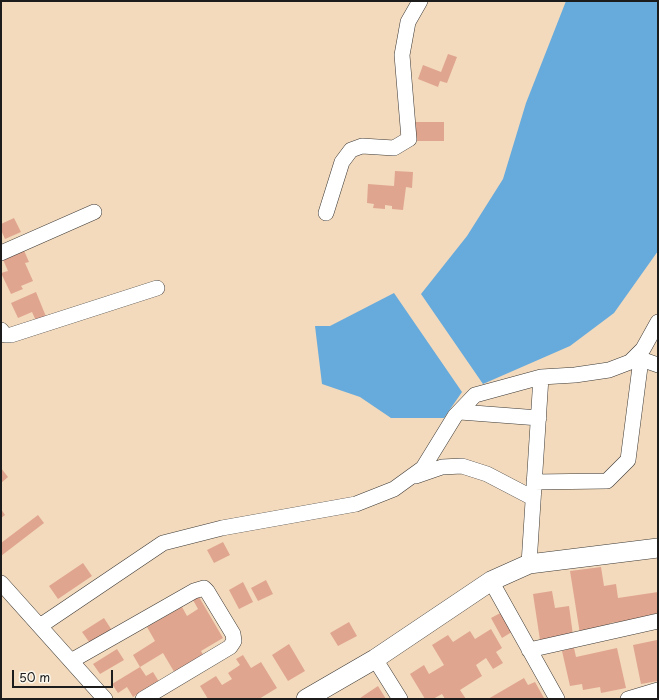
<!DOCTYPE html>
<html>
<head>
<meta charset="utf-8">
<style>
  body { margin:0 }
  #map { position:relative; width:659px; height:700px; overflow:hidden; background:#f3dabc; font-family:"Playpen Sans",sans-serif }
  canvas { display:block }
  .frame { position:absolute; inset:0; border:2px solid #1c1c1c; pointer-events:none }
  .scale { position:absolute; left:12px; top:670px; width:101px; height:18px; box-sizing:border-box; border:2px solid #1c1c1c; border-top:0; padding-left:5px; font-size:12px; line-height:14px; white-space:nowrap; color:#1c1c1c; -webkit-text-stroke:3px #fbf7ec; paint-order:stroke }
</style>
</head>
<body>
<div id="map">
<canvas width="659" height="700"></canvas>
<div class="frame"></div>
<div class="scale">50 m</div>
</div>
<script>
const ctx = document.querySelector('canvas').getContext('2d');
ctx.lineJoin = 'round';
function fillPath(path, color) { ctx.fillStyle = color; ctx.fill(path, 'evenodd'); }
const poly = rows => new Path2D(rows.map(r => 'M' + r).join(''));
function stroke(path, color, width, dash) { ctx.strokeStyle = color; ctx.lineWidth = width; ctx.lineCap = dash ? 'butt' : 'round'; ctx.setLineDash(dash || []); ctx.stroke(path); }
const water = poly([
  [566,1,658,1,658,251,614,313,570,346,483,384,421,294,467,236,503,179,526,103],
  [394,293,462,392,444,418,391,418,360,397,322,384,315,326,330,326]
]);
const building = poly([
  [448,54,457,57,447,83,440,81,438,87,418,79,423,65,441,72],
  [414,122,444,122,444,141,414,141],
  [395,171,413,172,412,188,406,187,403,210,392,209,392,206,385,205,385,209,373,208,374,204,367,203,368,184,394,186],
  [14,218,21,232,5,239,1,230,1,224],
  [22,246,29,262,25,263,33,281,21,286,23,289,11,294,1,273,8,271,1,255],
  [36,292,47,319,37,323,32,312,18,318,11,303],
  [1,468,8,477,1,483],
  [1,509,5,515,1,518],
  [38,515,44,523,1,556,1,543],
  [223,542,230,555,214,563,207,550],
  [83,563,92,576,58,599,49,586],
  [601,567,604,586,616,584,618,598,658,592,658,613,650,615,650,618,610,623,611,630,580,634,570,571],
  [266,580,273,594,258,601,251,588],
  [243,582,253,602,239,609,229,590],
  [552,591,555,608,569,606,573,635,540,640,533,594],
  [199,597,223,638,201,651,205,658,176,675,163,653,140,667,146,676,153,672,161,685,143,691,133,697,127,687,118,693,112,684,140,667,133,655,155,641,147,627,182,607,187,616,198,609,193,600],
  [504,611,515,630,502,638,491,618],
  [104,618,113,632,92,646,82,632],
  [349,622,357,636,338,646,330,633],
  [491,629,502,648,496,652,503,663,493,669,486,658,476,665,482,676,460,690,466,699,445,699,442,694,433,699,425,699,410,674,424,665,429,674,444,665,432,645,448,635,453,642,470,631,475,639],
  [657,640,658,681,641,684,633,645],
  [289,644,305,671,288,681,272,655],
  [574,648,576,657,617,648,626,688,601,693,600,687,583,690,582,684,570,686,562,651],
  [117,649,124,660,100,674,93,664],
  [243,655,251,668,261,662,277,688,259,699,208,699,200,686,216,676,222,685,232,679,228,673,240,665,236,659],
  [524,678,528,685,535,682,544,698,488,699],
  [378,686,386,699,359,699,363,696]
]);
const minor = poly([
  [326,213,342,162,351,150,362,146,394,148,409,139,402,55,408,22,420,1],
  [1,253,94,212],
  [1,330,5,335,11,335,157,288],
  [635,357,658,365],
  [460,412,539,418],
  [416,476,442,467,462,466,487,474,533,498],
  [534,482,607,481,628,460,641,359],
  [529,564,541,377],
  [491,581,557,699],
  [1,583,105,699],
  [40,626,163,543,222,528,356,504,394,489,423,468,455,416,475,395,541,377,575,375,609,370,630,362,643,349,658,322],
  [529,650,658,621],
  [375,659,400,699],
  [71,661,194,591,204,588,207,591,233,634,234,641,230,647,143,699],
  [628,699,658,690]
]);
const tertiary = poly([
  [306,699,375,659,491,581,529,564,658,548]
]);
fillPath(water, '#67aadc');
fillPath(building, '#e0a58f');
stroke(minor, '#3c3834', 16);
stroke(tertiary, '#3c3834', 20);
stroke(minor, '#fff', 15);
stroke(tertiary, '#fff', 19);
</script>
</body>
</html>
